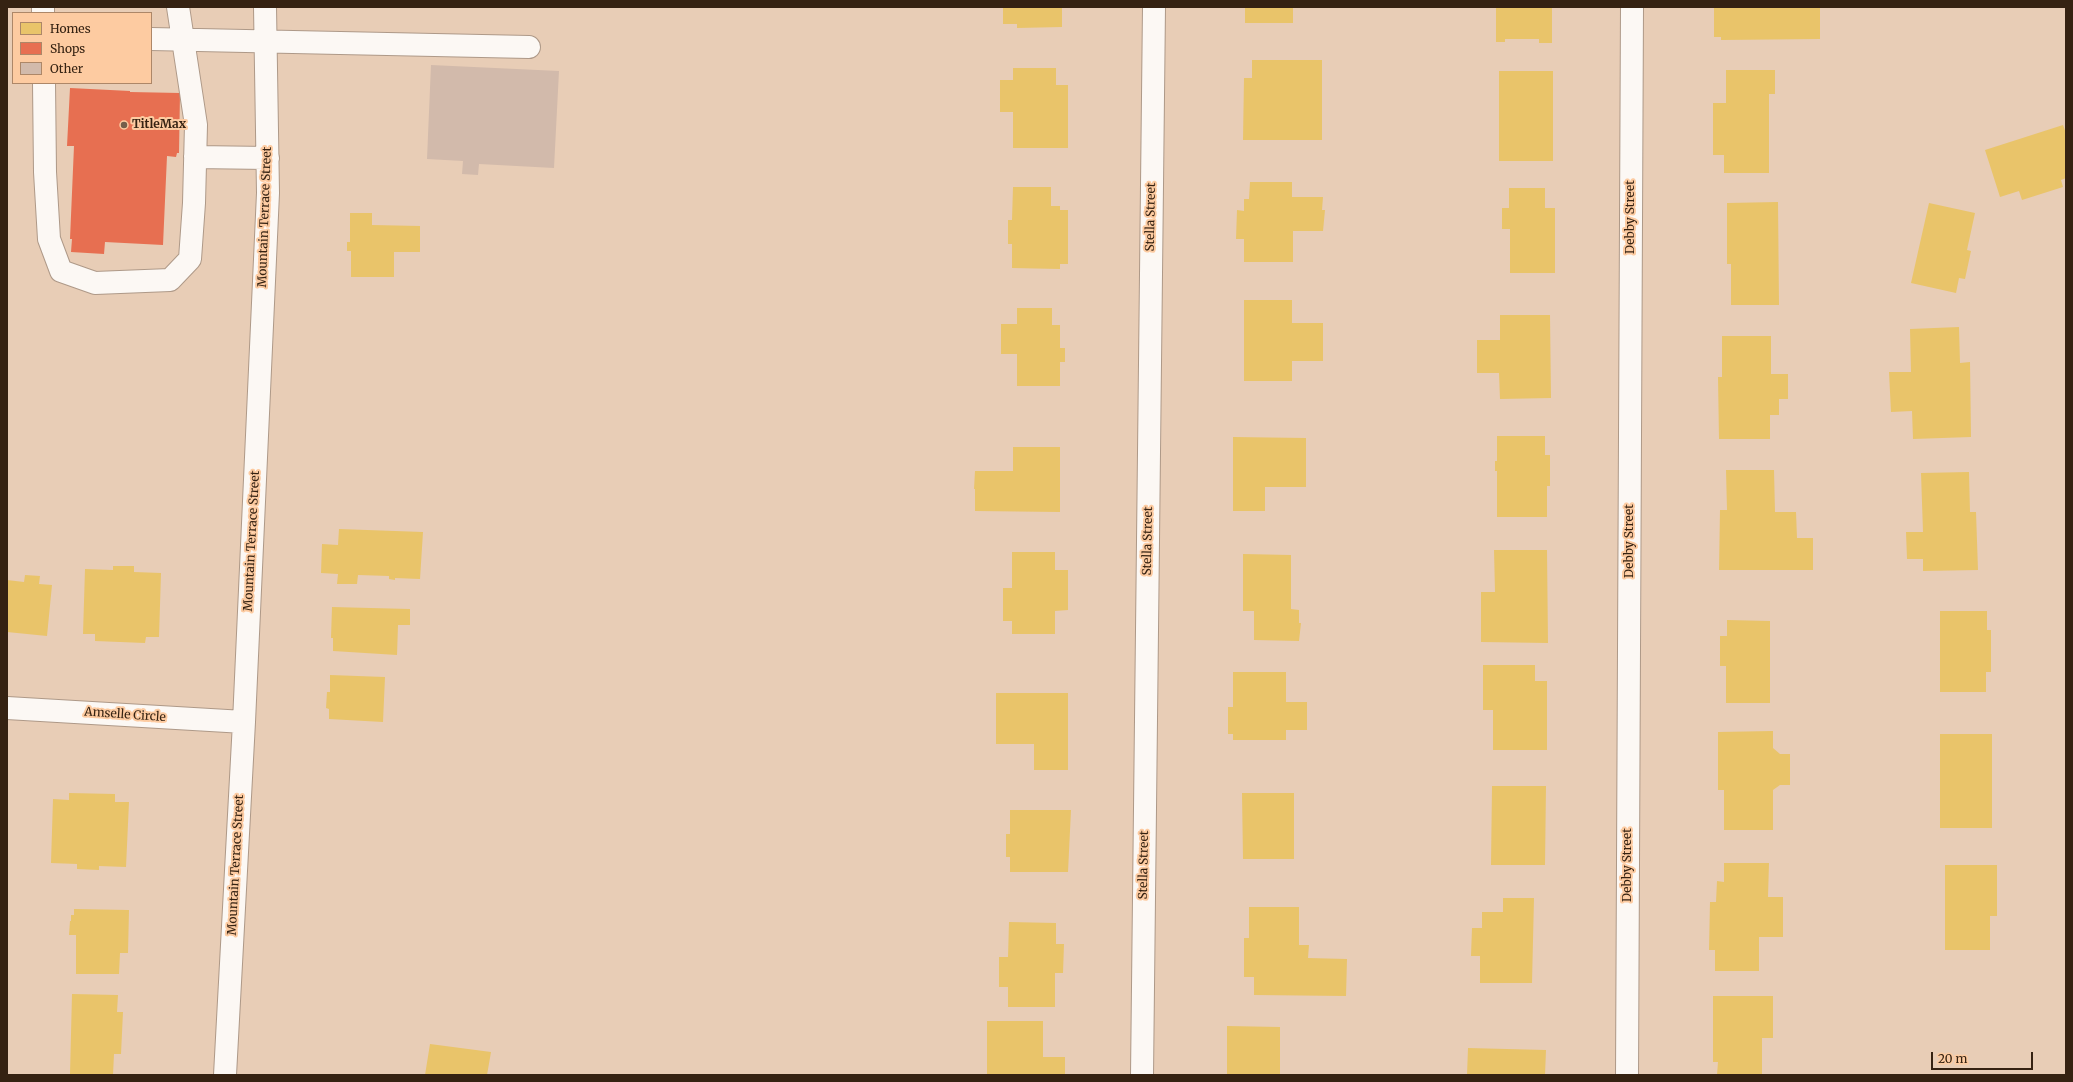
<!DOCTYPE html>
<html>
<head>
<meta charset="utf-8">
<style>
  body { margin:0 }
  #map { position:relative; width:2073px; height:1082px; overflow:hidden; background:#e8cdb6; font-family:Merriweather,serif }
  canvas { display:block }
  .frame { position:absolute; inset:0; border:8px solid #352212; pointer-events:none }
  .legend { position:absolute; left:12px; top:12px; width:140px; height:72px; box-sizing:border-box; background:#fdcba1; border:1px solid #ad8768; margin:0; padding:5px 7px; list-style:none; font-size:12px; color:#352212 }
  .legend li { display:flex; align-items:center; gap:8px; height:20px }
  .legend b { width:20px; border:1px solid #ad8768 }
  .scale { position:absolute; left:1931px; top:1052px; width:102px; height:18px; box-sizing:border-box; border:2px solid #352212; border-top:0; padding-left:5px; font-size:12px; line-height:14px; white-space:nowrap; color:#352212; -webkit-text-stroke:3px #fdcba1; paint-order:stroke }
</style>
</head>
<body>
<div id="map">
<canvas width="2073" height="1082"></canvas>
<div class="frame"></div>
<ul class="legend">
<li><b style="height:11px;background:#e9c46a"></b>Homes</li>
<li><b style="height:11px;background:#e76f51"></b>Shops</li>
<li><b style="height:11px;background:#d2baab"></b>Other</li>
</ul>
<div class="scale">20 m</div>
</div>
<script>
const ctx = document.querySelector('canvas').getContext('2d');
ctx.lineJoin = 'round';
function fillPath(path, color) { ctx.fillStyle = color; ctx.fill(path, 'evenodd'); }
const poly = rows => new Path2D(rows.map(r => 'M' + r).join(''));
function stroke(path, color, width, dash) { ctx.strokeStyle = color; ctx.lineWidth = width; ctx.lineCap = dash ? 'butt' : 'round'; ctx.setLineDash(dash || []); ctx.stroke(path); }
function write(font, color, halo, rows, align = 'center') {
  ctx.font = font + ' Merriweather,serif'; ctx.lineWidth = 4; ctx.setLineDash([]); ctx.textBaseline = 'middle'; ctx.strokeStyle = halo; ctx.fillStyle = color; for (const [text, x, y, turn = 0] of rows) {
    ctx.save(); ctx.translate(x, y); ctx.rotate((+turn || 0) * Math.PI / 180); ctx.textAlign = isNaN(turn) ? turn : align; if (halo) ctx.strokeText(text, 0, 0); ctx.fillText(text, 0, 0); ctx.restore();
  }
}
const homes = poly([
  [1003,7,1062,7,1062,27,1017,28,1017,24,1003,24],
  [1245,7,1293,7,1293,23,1245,23],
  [1496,7,1552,7,1552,43,1539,43,1539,39,1505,39,1505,42,1496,42],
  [1714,7,1820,7,1820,39,1721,40,1721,37,1714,37],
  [1252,60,1322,60,1322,140,1243,140,1244,78,1252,78],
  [1013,68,1056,68,1056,85,1068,85,1068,148,1013,148,1013,112,1000,112,1000,80,1013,80],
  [1726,70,1775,70,1775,94,1769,94,1769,173,1724,173,1724,155,1713,155,1713,103,1726,103],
  [1499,71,1553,71,1553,161,1499,161],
  [2063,125,2066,133,2066,178,2061,180,2063,187,2022,200,2019,191,2000,197,1985,150],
  [1250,182,1292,182,1292,197,1323,197,1322,210,1325,210,1323,231,1293,231,1293,262,1244,262,1244,239,1236,239,1237,210,1244,211,1244,199,1249,199],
  [1013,187,1051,187,1051,206,1060,206,1060,210,1068,210,1068,264,1060,264,1060,269,1012,268,1012,244,1008,244,1008,220,1012,220],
  [1509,188,1545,188,1545,208,1555,208,1555,273,1510,273,1510,229,1502,229,1502,208,1509,208],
  [1778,202,1779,305,1731,305,1731,264,1727,264,1727,203],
  [1929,203,1975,213,1967,250,1971,251,1965,279,1959,278,1956,293,1911,283],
  [350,213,372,213,372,225,420,226,420,252,394,252,394,277,351,277,351,251,347,251,347,242,350,242],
  [1244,300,1292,300,1292,323,1323,323,1323,361,1292,361,1292,381,1244,381],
  [1017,308,1052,308,1052,325,1060,325,1060,348,1065,348,1065,362,1060,362,1060,386,1017,386,1017,354,1001,354,1001,324,1017,324],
  [1500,315,1550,315,1551,398,1500,399,1499,373,1477,373,1477,340,1500,340],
  [1959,327,1960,363,1970,362,1971,437,1913,439,1912,411,1891,412,1889,372,1911,372,1910,329],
  [1722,336,1771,336,1771,374,1788,374,1788,399,1779,399,1779,415,1770,415,1770,439,1719,439,1718,377,1722,377],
  [1497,436,1545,436,1545,455,1550,455,1550,486,1547,486,1547,517,1497,517,1497,471,1495,471,1495,461,1497,461],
  [1233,437,1306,438,1306,487,1265,487,1265,511,1233,511],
  [1013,447,1060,447,1060,512,975,511,975,489,974,489,975,471,1013,471],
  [1726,470,1774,470,1775,512,1796,512,1797,538,1813,538,1813,570,1719,570,1720,510,1727,510],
  [1969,472,1970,512,1976,512,1978,570,1923,571,1923,559,1907,559,1906,532,1923,532,1921,473],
  [339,529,423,532,420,579,395,578,395,580,389,579,389,576,358,575,357,584,337,584,338,574,321,573,322,544,338,545],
  [1494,550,1547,550,1548,643,1481,642,1481,592,1495,592],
  [1012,552,1055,552,1055,570,1068,570,1068,610,1055,611,1055,634,1012,634,1012,621,1003,621,1003,588,1012,588],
  [1243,554,1291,555,1291,609,1299,610,1299,623,1301,623,1299,641,1254,640,1254,611,1243,611],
  [113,566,134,566,134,572,161,573,159,637,146,637,145,643,95,641,95,634,83,634,85,569,113,570],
  [25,575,40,576,39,584,52,585,47,636,7,632,7,580,24,582],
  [332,607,410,609,410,625,398,625,397,655,333,651,333,638,331,638],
  [1940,611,1987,611,1987,630,1991,630,1991,672,1986,672,1986,692,1940,692],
  [1727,620,1770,621,1770,703,1726,703,1726,666,1720,666,1720,636,1727,636],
  [1483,665,1535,665,1535,681,1547,681,1547,750,1493,750,1493,710,1483,710],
  [1233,672,1286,672,1286,702,1307,702,1307,730,1286,730,1286,740,1233,740,1233,734,1228,734,1228,707,1233,707],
  [330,675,385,677,383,722,329,719,329,709,326,708,327,692,330,692],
  [996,693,1068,693,1068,770,1034,770,1034,744,996,744],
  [1773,731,1773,748,1780,754,1790,754,1790,785,1780,785,1773,790,1773,830,1724,830,1724,790,1718,790,1718,732],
  [1940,734,1992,734,1992,828,1940,828],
  [1492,786,1546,786,1545,865,1491,865],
  [69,793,115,794,115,802,129,802,126,867,99,866,99,870,77,869,77,864,51,863,53,799,69,800],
  [1242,793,1294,793,1294,859,1243,859],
  [1010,810,1071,810,1068,872,1010,872,1010,857,1006,857,1006,834,1010,834],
  [1724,863,1769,863,1768,897,1783,897,1783,937,1759,937,1759,971,1715,971,1715,950,1709,950,1710,902,1716,902,1717,881,1724,882],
  [1945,865,1997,865,1997,916,1990,916,1990,950,1945,950],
  [1503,898,1534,898,1532,983,1480,983,1480,956,1471,956,1472,928,1482,928,1482,912,1503,912],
  [1249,907,1299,907,1299,945,1309,945,1308,958,1347,959,1346,996,1254,995,1254,977,1244,977,1244,938,1249,938],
  [74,909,129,910,128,953,120,953,119,974,76,974,76,935,69,935,70,921,71,921,71,915,74,915],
  [1009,922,1056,923,1056,944,1064,944,1063,973,1055,973,1055,1007,1008,1007,1008,987,999,987,999,957,1008,957],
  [72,994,118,995,117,1012,123,1012,121,1054,114,1054,113,1075,70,1074],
  [1713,996,1773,996,1773,1038,1762,1038,1762,1075,1717,1075,1718,1062,1713,1062],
  [987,1021,1043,1021,1043,1057,1065,1057,1065,1075,987,1075],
  [1227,1026,1280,1027,1280,1075,1227,1075],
  [430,1044,491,1052,487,1075,425,1075],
  [1468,1048,1546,1050,1545,1075,1467,1075]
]);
const shops = poly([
  [70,88,130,91,130,92,180,93,179,153,177,153,176,157,167,156,163,245,105,242,104,254,71,252,72,239,70,239,74,146,67,146]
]);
const building = poly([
  [431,65,559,71,554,168,479,164,478,175,462,174,463,161,427,159]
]);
const minor = poly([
  [43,7,43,13],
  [151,39,529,47],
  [44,83,45,172,49,239,61,271,95,283,170,280,190,259,194,203,196,125,178,7],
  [195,157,268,158],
  [7,708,244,722],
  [225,1075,244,722,268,193,265,7],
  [1142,1075,1154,7],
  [1627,1075,1632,7]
]);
const markers = [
  [124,125,4,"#745e4b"]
];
const poiNames = [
  ["TitleMax",132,125]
];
const streetNames = [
  ["Mountain Terrace Street",265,217,-88],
  ["Stella Street",1151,217,-89],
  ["Debby Street",1631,217,-90],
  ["Mountain Terrace Street",252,541,-87],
  ["Stella Street",1148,541,-89],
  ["Debby Street",1630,541,-90],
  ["Amselle Circle",125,715,4],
  ["Mountain Terrace Street",236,865,-87],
  ["Stella Street",1144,865,-89],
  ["Debby Street",1628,865,-90]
];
fillPath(homes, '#e9c46a');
fillPath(shops, '#e76f51');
fillPath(building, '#d2baab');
stroke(minor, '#ae9988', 24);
stroke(minor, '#fcf8f4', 22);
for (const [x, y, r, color] of markers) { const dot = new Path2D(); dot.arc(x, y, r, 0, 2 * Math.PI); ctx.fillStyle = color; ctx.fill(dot); stroke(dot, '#fdcba1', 1.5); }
write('bold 12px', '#352212', '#fdcba1', poiNames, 'left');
write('12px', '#352212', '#fdcba1', streetNames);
</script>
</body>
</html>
